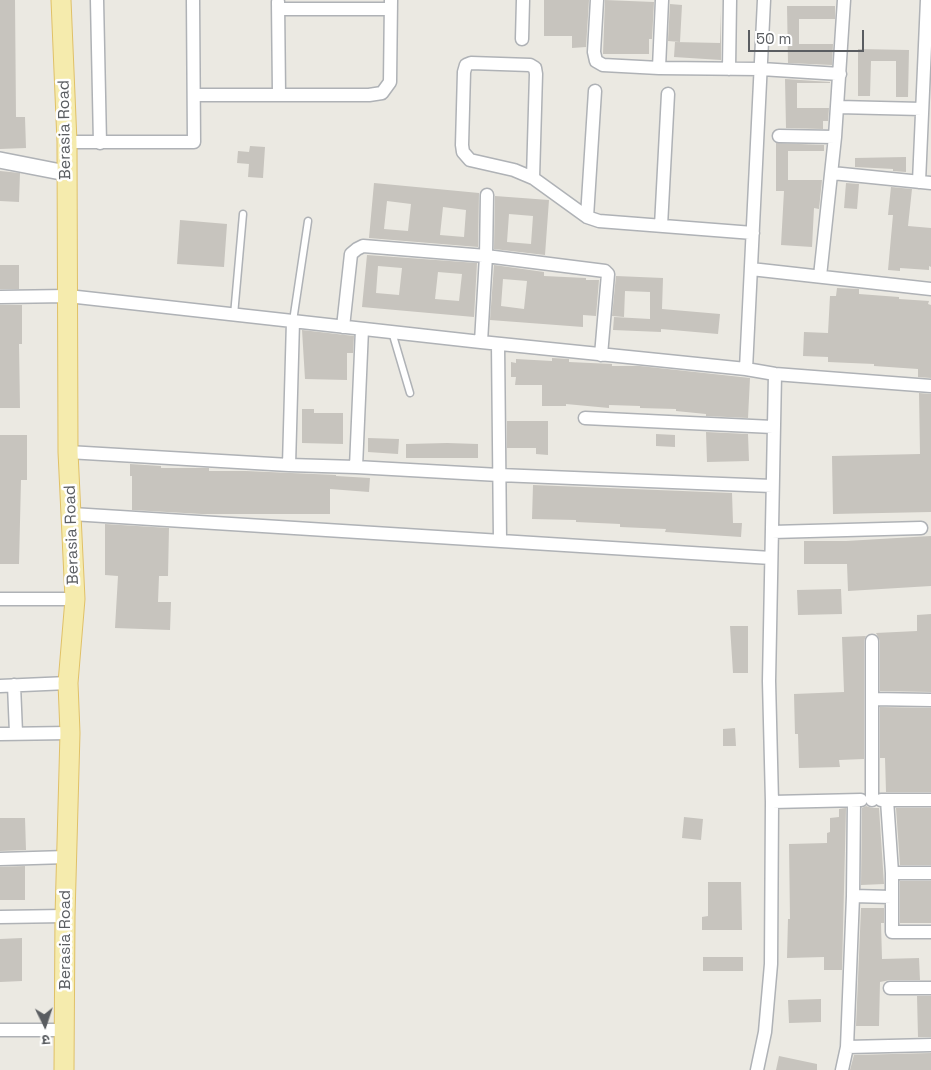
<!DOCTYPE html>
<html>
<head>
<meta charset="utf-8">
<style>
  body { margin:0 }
  #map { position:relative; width:931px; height:1070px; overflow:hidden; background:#ebe9e2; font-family:"Space Grotesk","Noto Sans Devanagari",sans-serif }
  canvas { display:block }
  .north { position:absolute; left:20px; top:1000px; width:50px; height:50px; -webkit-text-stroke:4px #fff; paint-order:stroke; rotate:176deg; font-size:14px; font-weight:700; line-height:20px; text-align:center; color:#5a5d61 }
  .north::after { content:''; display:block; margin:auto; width:18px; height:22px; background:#5a5d61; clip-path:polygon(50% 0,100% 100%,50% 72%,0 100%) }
  .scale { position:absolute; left:748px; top:30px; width:116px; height:22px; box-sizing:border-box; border:2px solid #5a5d61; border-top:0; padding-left:6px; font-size:15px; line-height:18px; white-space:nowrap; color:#5a5d61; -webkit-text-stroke:4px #fff; paint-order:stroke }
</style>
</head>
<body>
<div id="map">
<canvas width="931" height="1070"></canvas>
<div class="north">उ</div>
<div class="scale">50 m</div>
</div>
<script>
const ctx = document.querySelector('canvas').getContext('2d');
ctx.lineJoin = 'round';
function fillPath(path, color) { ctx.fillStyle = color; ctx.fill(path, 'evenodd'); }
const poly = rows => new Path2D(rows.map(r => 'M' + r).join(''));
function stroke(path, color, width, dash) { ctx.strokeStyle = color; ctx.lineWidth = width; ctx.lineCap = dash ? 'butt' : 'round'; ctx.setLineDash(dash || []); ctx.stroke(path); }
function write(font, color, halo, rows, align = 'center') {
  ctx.font = font + ' "Space Grotesk",sans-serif'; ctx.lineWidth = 5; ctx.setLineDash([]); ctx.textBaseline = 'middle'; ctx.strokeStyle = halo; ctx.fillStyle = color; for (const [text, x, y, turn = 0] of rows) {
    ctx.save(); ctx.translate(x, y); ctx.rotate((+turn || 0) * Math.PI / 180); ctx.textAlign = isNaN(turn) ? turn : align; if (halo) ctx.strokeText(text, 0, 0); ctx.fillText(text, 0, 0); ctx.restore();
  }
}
const building = poly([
  [0,0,15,0,16,117,25,117,26,148,0,149],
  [544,0,589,0,586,47,572,48,572,36,544,36],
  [605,0,654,2,652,39,649,39,649,54,603,54],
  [670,4,682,5,680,42,668,41],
  [787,6,835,6,835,19,799,19,799,44,833,44,832,65,788,63],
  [721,11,721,60,674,57,675,42,720,43],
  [858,49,909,50,908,97,896,97,896,61,871,61,870,96,858,96],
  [785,79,830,82,830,83,797,83,797,108,829,108,828,121,823,121,823,129,786,128],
  [776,143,824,145,824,151,788,151,788,180,822,180,819,209,814,208,812,247,781,245,784,191,776,191],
  [250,146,265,147,263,178,248,177,249,164,237,163,238,151,249,152],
  [906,157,906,172,893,171,893,169,855,167,855,158],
  [0,171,20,173,19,202,0,201],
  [374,183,479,193,478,247,369,238],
  [387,201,411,204,408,231,384,229],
  [443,207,466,210,464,237,440,235],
  [846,183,859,184,857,209,844,208],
  [891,187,912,189,908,226,931,228,931,267,929,266,929,270,900,268,900,271,888,270,893,215,888,215],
  [495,196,549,200,545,255,494,249],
  [509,214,533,216,531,244,507,242],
  [180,220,227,224,224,267,177,264],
  [367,255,477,263,474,317,362,307],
  [378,266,402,268,399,295,376,293],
  [438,272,462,274,459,301,435,299],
  [0,265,19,265,19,289,0,289],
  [494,265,544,272,544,276,586,278,586,280,599,280,596,316,583,315,583,327,490,320],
  [503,279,527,281,524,309,501,306],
  [616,276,663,278,662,309,720,314,718,334,661,329,661,332,613,330,614,317,650,319,650,292,625,291,624,317,612,316],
  [837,288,859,289,859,294,899,297,899,299,929,301,928,304,931,305,931,378,918,377,918,369,874,366,874,364,828,362,828,357,803,356,804,332,828,333,830,296,836,296],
  [0,305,22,305,22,344,19,344,20,408,0,408],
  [302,330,354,336,353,353,347,353,347,380,305,379],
  [552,358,569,359,569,362,612,364,612,366,640,366,750,378,748,418,706,416,706,414,676,411,676,409,640,408,640,406,609,405,609,408,566,404,566,406,542,406,542,385,515,385,516,377,511,377,511,362,516,363,516,359,552,361],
  [919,393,931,394,931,512,833,514,832,456,920,454],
  [302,409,314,409,314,413,343,413,343,444,302,443],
  [507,421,548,421,548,455,536,454,536,448,507,448],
  [706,432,748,434,749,461,707,462],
  [656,434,675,435,675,447,656,446],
  [0,435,27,435,27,480,21,480,19,564,0,564],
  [368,438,399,439,398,454,368,452],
  [447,443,478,444,478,458,406,458,406,444],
  [130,464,161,466,161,468,209,468,209,471,246,471,336,475,336,476,370,478,369,492,330,489,330,514,202,514,132,510,132,476,130,476],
  [533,485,732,493,733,523,742,523,741,537,665,532,666,529,620,527,620,524,576,522,576,520,532,519],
  [105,524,169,528,168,576,159,576,158,602,171,602,170,630,115,628,118,576,105,575],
  [931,536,931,586,848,591,847,564,804,564,804,541,846,541],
  [841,589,842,614,798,615,797,590],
  [931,614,931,692,880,691,880,641,876,633,917,631,917,615],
  [730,626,748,626,748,673,733,673],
  [866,636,864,641,864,759,839,760,840,767,799,768,798,734,795,734,794,694,844,692,842,637],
  [880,707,931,708,931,792,886,792,885,758,880,758],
  [735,728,736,746,723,746,723,729],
  [866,806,872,808,879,808,884,884,861,885,862,808],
  [846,808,842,970,824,970,824,957,787,958,788,919,790,919,789,844,827,843,827,833,830,832,830,818,839,817,839,809],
  [896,808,931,808,931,865,900,865],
  [684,817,703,819,701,840,682,838],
  [0,818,25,818,26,850,0,851],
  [25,866,25,900,0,900,0,867],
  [900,881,931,881,931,923,900,923],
  [708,882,741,882,742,930,702,930,702,917,708,916],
  [861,908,884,908,884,923,881,923,882,959,919,958,920,980,890,980,880,982,879,1026,856,1026],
  [22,938,22,981,0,982,0,939],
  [703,957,743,957,743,971,703,971],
  [917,996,931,996,931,1037,918,1037],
  [821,999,821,1022,789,1023,788,1000],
  [931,1053,931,1070,850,1070,854,1055],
  [779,1056,817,1064,817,1070,776,1070]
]);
const service = poly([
  [234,315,243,214],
  [293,321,308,221],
  [392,332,410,393]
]);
const minor = poly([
  [97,0,100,143],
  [597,0,594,52,596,61,603,65,659,68,761,69,840,74],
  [278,2,279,94],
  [278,9,391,9],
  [522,39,523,0],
  [659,68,662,0],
  [729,69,730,0],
  [195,95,369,95,382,93,390,82,391,0],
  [838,107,922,109],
  [779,136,835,137],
  [67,142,194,142,193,0],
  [832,173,931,183],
  [533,178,536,74,535,68,530,65,471,63,466,65,464,72,462,145,463,152,470,160,514,170,533,178,587,217,599,221,753,233],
  [919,182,927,0],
  [587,217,595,91],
  [661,226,668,94],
  [751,269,931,289],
  [820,276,835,137,844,0],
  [0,297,68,296,481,342,746,369,775,374,931,386],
  [343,327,351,254,357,249,363,246,486,256,605,271,608,274,601,355],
  [481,342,486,256,487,195],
  [498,344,500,540],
  [746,369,764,0],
  [585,418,773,427],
  [68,452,289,465,356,467,499,475,772,486],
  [289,465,293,321],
  [356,467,362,329],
  [72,514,771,558],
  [772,532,921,528],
  [0,599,75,599],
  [14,685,16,733],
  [0,686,68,683],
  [872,699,931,700],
  [0,734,70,733],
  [872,800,872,641],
  [881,800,931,800],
  [887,800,892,873,892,932,931,932],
  [772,802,861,800],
  [0,859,67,857],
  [892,873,931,873],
  [853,896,892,897],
  [0,917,65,916],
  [890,988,931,988],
  [0,1030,65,1030],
  [847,1047,931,1045],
  [757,1070,765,1032,771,964,772,802,769,681,775,374],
  [842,1070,847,1047,853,896,854,801]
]);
const tertiary = poly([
  [0,160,66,173]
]);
const primary = poly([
  [61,0,67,142,68,452,75,599,68,683,70,733,65,916,64,1070]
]);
const streetNames = [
  ["Berasia Road",65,130,-91],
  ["Berasia Road",72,535,-92],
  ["Berasia Road",66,940,-90]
];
fillPath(building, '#c7c4be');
stroke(service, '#afb2b6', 9);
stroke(minor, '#afb2b6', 15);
stroke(tertiary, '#afb2b6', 18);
stroke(primary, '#e0c167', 21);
stroke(service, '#fff', 6);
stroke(minor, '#fff', 12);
stroke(tertiary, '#fff', 15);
stroke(primary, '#f5ebad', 19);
write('16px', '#5a5d61', '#fff', streetNames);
</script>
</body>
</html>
